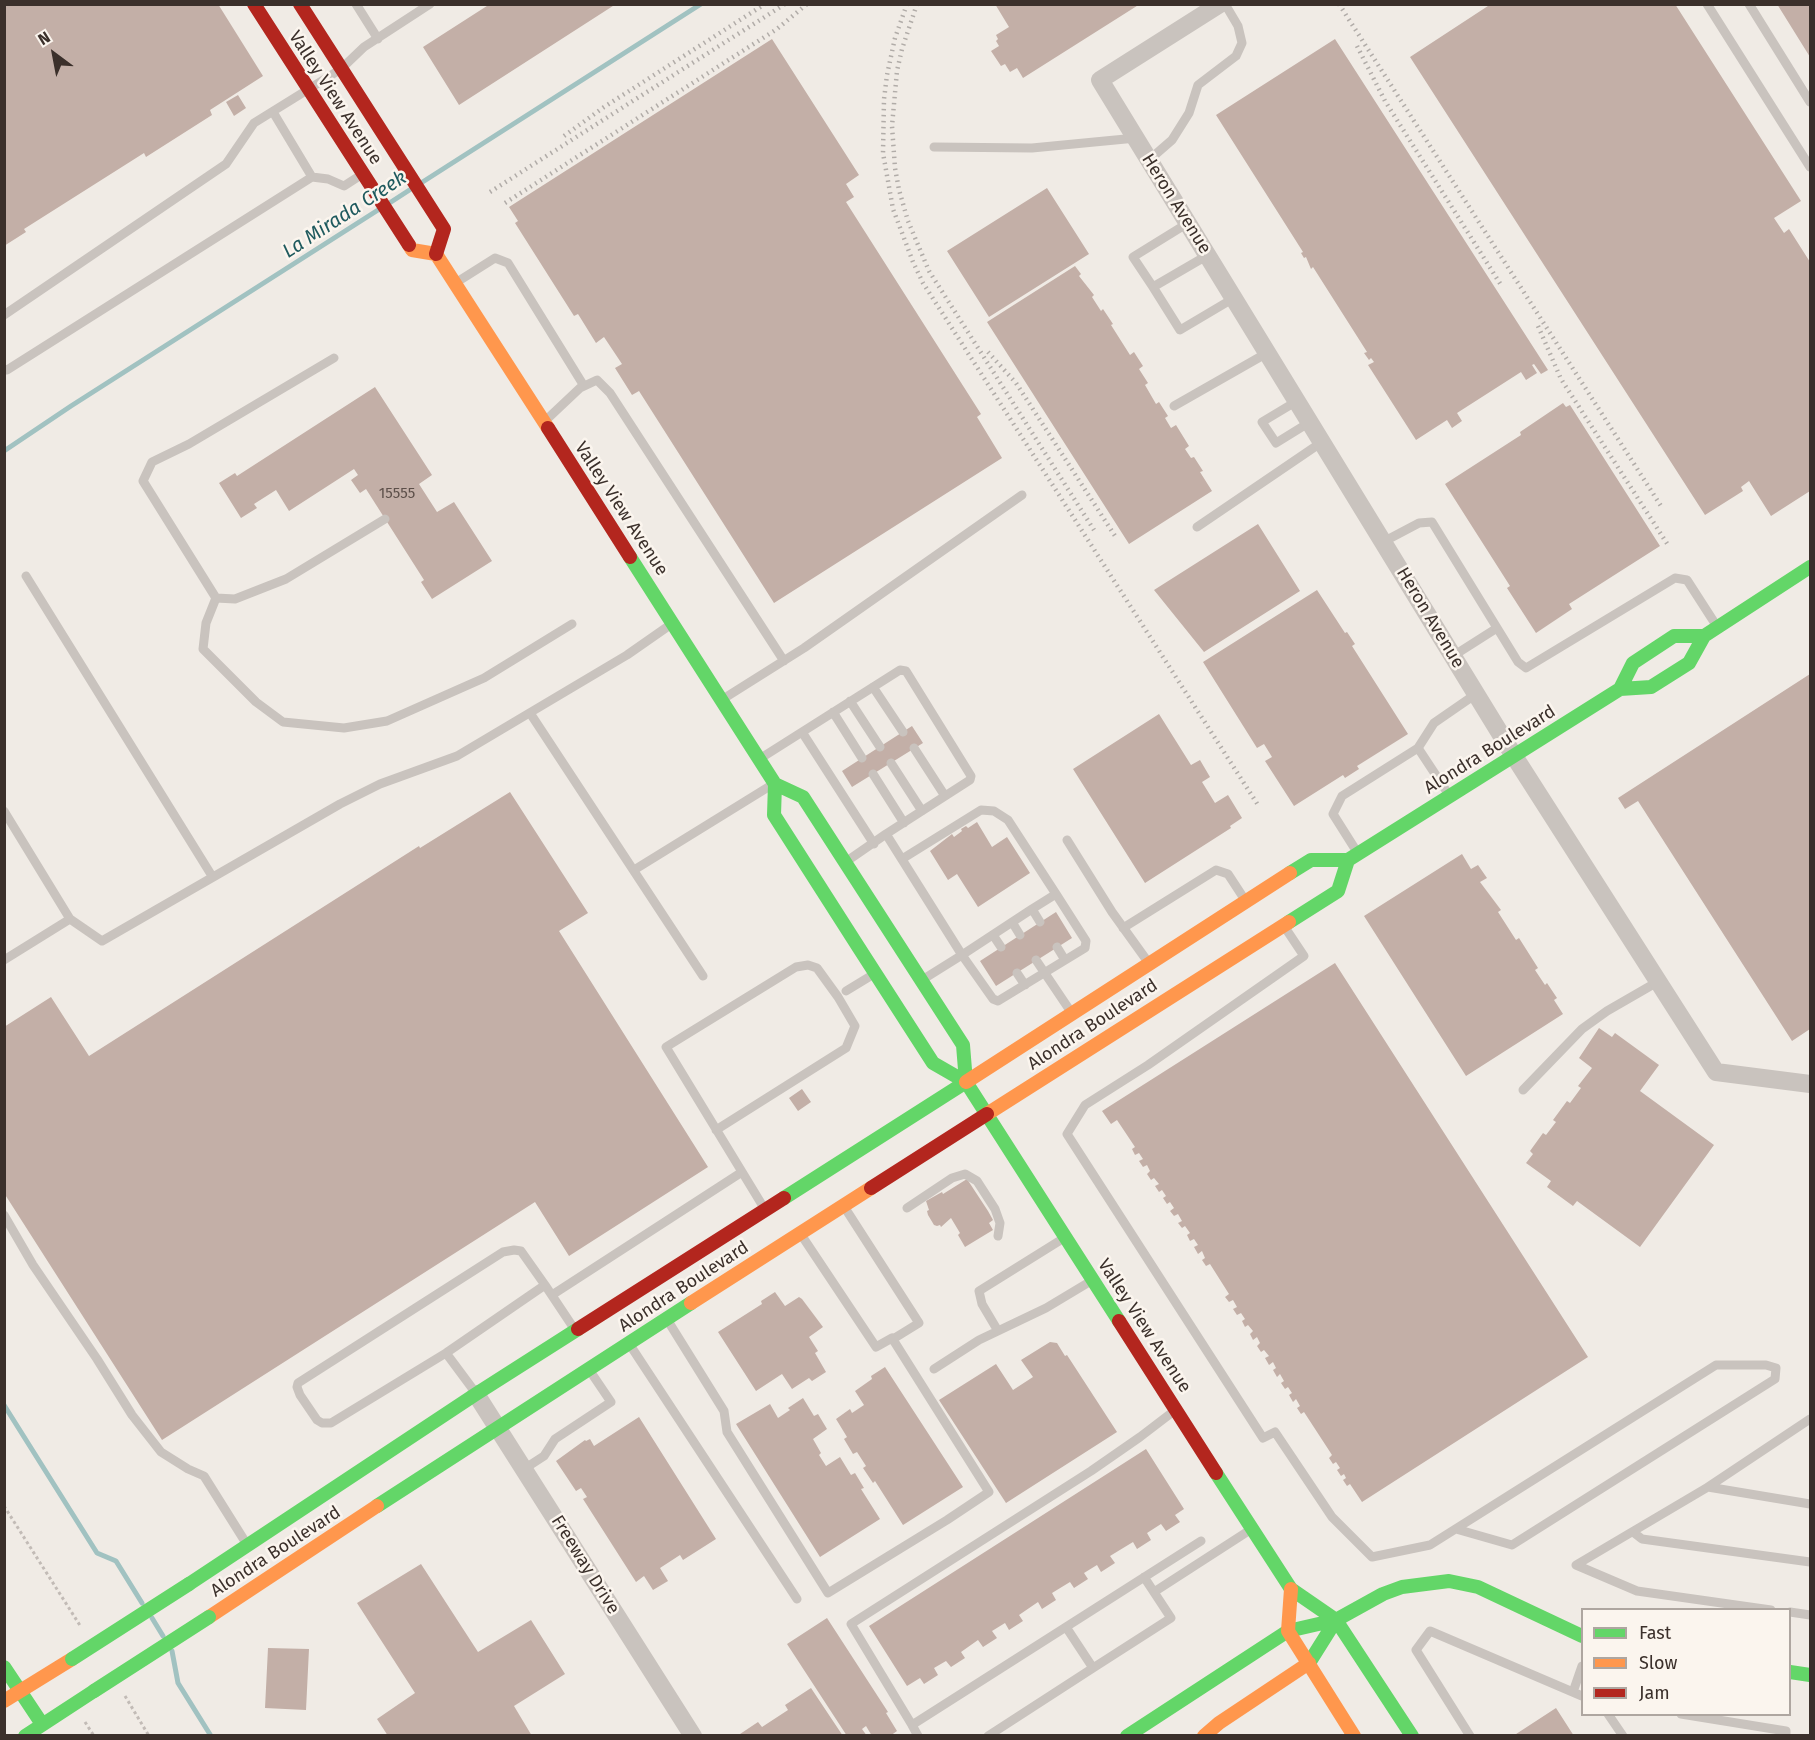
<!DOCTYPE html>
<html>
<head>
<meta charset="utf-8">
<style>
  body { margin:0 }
  #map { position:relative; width:1815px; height:1740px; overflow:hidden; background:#f0ebe5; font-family:"Fira Sans",sans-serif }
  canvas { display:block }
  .frame { position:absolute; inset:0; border:6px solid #3b302b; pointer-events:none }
  .legend { position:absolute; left:1581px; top:1608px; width:210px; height:108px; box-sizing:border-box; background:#fbf5ee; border:2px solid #aea6a0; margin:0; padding:8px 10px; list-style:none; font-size:18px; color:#3b302b }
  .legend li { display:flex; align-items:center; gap:12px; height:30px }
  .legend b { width:30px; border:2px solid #aea6a0 }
  .north { position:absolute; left:24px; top:24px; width:60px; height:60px; -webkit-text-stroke:4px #fbf5ee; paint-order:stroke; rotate:328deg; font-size:16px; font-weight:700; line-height:24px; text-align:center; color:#3b302b }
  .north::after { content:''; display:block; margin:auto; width:21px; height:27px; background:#3b302b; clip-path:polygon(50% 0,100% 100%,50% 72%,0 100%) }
</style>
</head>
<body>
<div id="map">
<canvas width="1815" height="1740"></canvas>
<div class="frame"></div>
<ul class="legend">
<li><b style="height:8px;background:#63d668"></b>Fast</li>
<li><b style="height:8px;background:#ff974d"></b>Slow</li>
<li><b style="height:8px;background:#b3261e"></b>Jam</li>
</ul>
<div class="north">N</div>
</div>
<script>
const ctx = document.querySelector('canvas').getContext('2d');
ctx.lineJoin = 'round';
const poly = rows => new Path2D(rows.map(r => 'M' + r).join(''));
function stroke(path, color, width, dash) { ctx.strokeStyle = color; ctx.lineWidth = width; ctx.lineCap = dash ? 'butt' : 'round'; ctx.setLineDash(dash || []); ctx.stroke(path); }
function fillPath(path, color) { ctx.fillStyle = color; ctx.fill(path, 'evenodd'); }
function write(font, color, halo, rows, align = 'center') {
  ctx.font = font + ' "Fira Sans",sans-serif'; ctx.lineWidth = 5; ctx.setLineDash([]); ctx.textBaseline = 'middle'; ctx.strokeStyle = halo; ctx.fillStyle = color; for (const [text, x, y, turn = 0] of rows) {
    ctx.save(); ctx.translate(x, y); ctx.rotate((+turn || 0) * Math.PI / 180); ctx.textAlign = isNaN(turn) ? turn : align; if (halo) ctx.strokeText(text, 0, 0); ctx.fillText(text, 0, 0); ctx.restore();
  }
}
const stream = poly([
  [421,183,701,4],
  [391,202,411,189],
  [4,451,71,406,378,210],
  [4,1405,97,1553,116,1561,142,1603],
  [152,1618,163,1636],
  [172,1651,178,1683,211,1736]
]);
const building = poly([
  [4,4,218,4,263,76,210,110,212,115,146,157,144,153,24,229,26,232,4,246],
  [490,4,616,4,459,105,423,47],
  [995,4,1140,4,1023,78,1017,68,1010,72,1005,64,1001,66,991,51,999,46,996,41,998,39,996,35,1009,27],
  [1491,4,1675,4,1801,201,1774,218,1784,233,1789,229,1810,262,1810,491,1771,516,1749,481,1741,487,1743,491,1705,515,1410,57],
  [1777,4,1810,4,1810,57],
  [772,39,859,175,846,184,854,197,846,202,981,414,977,417,1002,458,774,603,639,391,632,395,615,368,622,364,604,337,596,343,578,314,574,316,515,223,518,221,509,207],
  [1335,39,1548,370,1541,374,1534,364,1532,365,1537,373,1526,380,1521,372,1457,413,1462,421,1452,428,1447,420,1416,440,1368,365,1374,362,1371,358,1369,360,1364,353,1367,352,1313,267,1311,269,1306,257,1304,258,1301,253,1303,252,1216,115],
  [238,95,246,108,234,116,226,102],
  [1047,188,1089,254,989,317,947,251],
  [1075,266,1081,274,1079,276,1094,295,1092,297,1101,311,1103,309,1113,324,1111,325,1130,355,1134,352,1143,366,1139,369,1148,383,1145,385,1156,404,1159,402,1168,416,1165,418,1171,428,1176,425,1189,446,1185,449,1191,458,1194,457,1203,471,1200,472,1212,491,1129,544,987,322],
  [375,387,432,475,419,484,437,512,454,502,492,561,432,599,421,582,424,580,366,489,360,493,351,480,358,475,354,469,289,511,276,490,254,504,257,508,241,518,219,483,235,473,237,476],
  [1563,403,1566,407,1570,405,1660,546,1569,604,1572,609,1536,633,1507,588,1510,586,1445,484,1521,435,1520,432],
  [1258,524,1300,591,1204,652,1154,590],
  [1317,590,1345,633,1347,632,1355,644,1352,646,1408,734,1357,766,1359,769,1345,778,1343,775,1294,806,1265,761,1272,757,1264,744,1257,748,1203,662],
  [1810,674,1810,1029,1792,1041,1638,801,1625,809,1618,798],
  [1159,714,1191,765,1200,760,1210,777,1202,782,1215,803,1228,795,1242,818,1230,826,1231,828,1145,883,1073,769],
  [912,726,923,743,852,787,842,771],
  [510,792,588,913,559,931,708,1167,569,1256,535,1202,162,1440,4,1193,4,1027,51,997,89,1056,419,846,420,848],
  [977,822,992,847,1007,837,1030,873,978,907,957,874,948,880,930,851,952,834,954,837,962,831,961,829,966,826,968,828],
  [1462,854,1471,869,1478,865,1487,878,1480,882,1501,910,1498,912,1516,940,1519,938,1538,968,1535,970,1545,985,1547,983,1557,998,1554,1000,1563,1014,1466,1076,1364,916],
  [1056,912,1072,938,996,986,980,961],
  [1335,963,1588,1357,1362,1502,1350,1484,1347,1486,1343,1480,1346,1478,1344,1474,1341,1476,1337,1470,1340,1468,1336,1462,1333,1464,1329,1458,1332,1455,1304,1412,1301,1414,1297,1408,1300,1406,1296,1399,1293,1402,1289,1395,1292,1393,1288,1387,1285,1389,1281,1383,1284,1381,1280,1374,1277,1377,1273,1370,1276,1368,1273,1362,1269,1365,1265,1358,1269,1356,1264,1350,1261,1352,1257,1346,1260,1343,1257,1337,1253,1340,1250,1334,1253,1331,1248,1325,1245,1327,1242,1321,1245,1319,1241,1313,1237,1315,1233,1309,1237,1307,1233,1300,1229,1302,1225,1297,1229,1294,1210,1264,1206,1266,1202,1260,1205,1258,1202,1251,1198,1254,1194,1247,1198,1245,1194,1239,1190,1241,1187,1235,1190,1233,1185,1226,1182,1228,1178,1223,1182,1221,1178,1214,1174,1216,1170,1211,1174,1208,1170,1202,1167,1204,1163,1198,1166,1196,1162,1190,1159,1192,1155,1186,1159,1184,1154,1178,1151,1180,1147,1174,1150,1171,1147,1165,1143,1167,1139,1161,1143,1159,1139,1153,1135,1155,1132,1149,1135,1147,1117,1120,1111,1124,1102,1111],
  [1599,1028,1612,1037,1615,1033,1659,1065,1640,1091,1714,1145,1640,1247,1577,1201,1573,1206,1547,1187,1551,1181,1526,1163,1533,1154,1530,1151,1543,1133,1546,1135,1556,1122,1553,1120,1567,1101,1570,1103,1581,1088,1578,1086,1592,1068,1579,1058],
  [802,1089,811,1102,798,1111,789,1098],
  [967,1179,988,1211,993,1220,989,1223,993,1230,965,1247,958,1235,960,1233,951,1218,941,1227,940,1225,937,1226,934,1225,928,1215,927,1211,929,1210,926,1201,942,1192,943,1194],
  [775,1292,785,1306,799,1297,802,1299,823,1327,809,1337,818,1351,815,1353,826,1372,812,1381,809,1378,792,1389,782,1374,756,1391,718,1332,762,1304,761,1301],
  [1050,1342,1057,1343,1065,1356,1067,1355,1117,1432,1006,1503,939,1400,996,1364,1013,1390,1033,1377,1021,1360],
  [885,1367,963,1487,903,1525,875,1481,873,1483,863,1468,866,1466,857,1452,853,1454,844,1439,847,1437,836,1419,850,1409,852,1413,864,1405,855,1391,872,1379,871,1376],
  [803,1398,814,1416,818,1414,827,1429,813,1439,821,1453,819,1455,826,1466,840,1457,851,1475,855,1473,864,1488,861,1489,880,1519,820,1557,736,1424,770,1404,778,1418,790,1410,788,1408],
  [639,1417,716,1539,683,1560,680,1555,660,1568,668,1581,653,1590,644,1576,636,1582,583,1499,587,1497,581,1488,576,1491,556,1461,585,1440,586,1441,590,1439,594,1446],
  [1146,1449,1184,1509,1175,1515,1180,1522,1166,1531,1161,1524,1147,1533,1151,1540,1137,1549,1133,1542,1110,1556,1115,1563,1101,1572,1097,1565,1084,1573,1088,1579,1074,1588,1070,1582,1052,1593,1056,1600,1042,1609,1038,1602,1019,1615,1023,1621,1009,1630,1005,1623,992,1631,997,1638,983,1647,978,1640,961,1652,965,1658,951,1667,946,1661,934,1668,938,1675,924,1684,920,1678,907,1686,869,1626],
  [421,1564,478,1652,531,1620,565,1674,514,1706,532,1736,388,1736,377,1719,415,1693,357,1603],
  [827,1618,888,1712,886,1713,897,1731,890,1736,872,1736,866,1726,862,1729,867,1736,847,1736,787,1644],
  [268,1648,309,1649,306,1710,265,1708],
  [811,1688,843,1736,737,1736,758,1722,762,1727,788,1710,785,1705],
  [1556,1708,1574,1736,1513,1736]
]);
const path = poly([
  [4,1506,81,1627],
  [125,1696,149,1736],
  [85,1722,94,1736]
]);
const lane = poly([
  [356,4,378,39],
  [1707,4,1810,167],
  [1749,4,1810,102],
  [273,112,312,177],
  [934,147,1032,148,1136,138],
  [1149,160,1172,140,1189,113,1198,85,1236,56,1242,43,1238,26,1225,4],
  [1188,223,1133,257,1153,287,1208,255],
  [457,282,495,258,508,263,584,386],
  [1153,287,1180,330,1234,298],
  [4,315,226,164,254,123,341,69,364,47,430,4],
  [334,358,189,444,152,462,143,481,216,598,206,623,203,649,256,702,283,722,344,728,387,721,484,678,572,624],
  [4,369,7,370,312,177,328,179,344,186,361,175],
  [1297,401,1262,422,1276,443,1310,422],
  [1174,406,1267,353],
  [545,421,580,388,597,380,610,393,784,661],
  [1197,527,1322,442],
  [1383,542,1419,523,1432,522,1518,662,1526,668,1675,578,1687,580,1716,625],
  [26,576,212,876],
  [216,598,235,599,286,579,385,519],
  [1453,656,1497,628],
  [873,687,903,732],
  [723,699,804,648,1022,495],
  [850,701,880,747],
  [833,712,862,758],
  [530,713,703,976],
  [802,732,874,844],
  [914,748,945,796],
  [1418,748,1434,723,1476,694],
  [761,758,900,670,906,671,971,776,970,780,886,834,962,955,993,999,998,1001,1085,948,1086,941,1056,894,1032,909,962,955,922,980],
  [891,763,922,811],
  [873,774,904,823],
  [4,811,70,919,102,941,340,804,380,784,457,756,627,655,670,625],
  [1067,840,1112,912,1148,962],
  [1357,852,1333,814,1342,796,1418,748,1449,795],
  [902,859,981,810,994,811,1008,820,1056,894],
  [847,861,886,834],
  [634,870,770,786],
  [1032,909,1040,922],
  [1012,922,1020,935],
  [1284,926,1304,956,1148,1065,1085,1105,1067,1134,1263,1438,1275,1432,1332,1517,1372,1557,1430,1545,1716,1365,1766,1365,1776,1368,1775,1379,1512,1545,1456,1529],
  [1123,928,1216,870,1228,874,1245,900],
  [993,935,1001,947],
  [1057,947,1065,960],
  [4,960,70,919],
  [1036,960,1071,1012],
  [1017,973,1025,985],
  [846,991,869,977],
  [1523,1090,1582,1029,1607,1011,1659,981],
  [716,1130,846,1048,855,1026,838,997,817,968,808,965,796,967,666,1047,764,1208],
  [845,1208,919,1323,893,1339],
  [907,1208,952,1178,965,1174,977,1181,995,1209,1000,1223,998,1236],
  [4,1215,33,1265,97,1359,132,1415,161,1452,188,1469,204,1476,246,1543],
  [545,1285,446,1353,331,1423,322,1423,317,1420,300,1395,297,1387,298,1383,503,1252,514,1250,521,1251,545,1285,573,1327],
  [552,1295,742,1172],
  [668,1321,724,1411,727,1432,828,1593,947,1520,989,1492,892,1338,876,1347,802,1236],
  [998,1331,982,1304,979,1291,1064,1238],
  [630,1345,797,1599],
  [446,1353,475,1392],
  [934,1369,979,1340,1046,1308,1091,1281],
  [1174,1411,1140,1437,1091,1471,851,1624,912,1725,1201,1541],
  [524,1469,544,1456,555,1439,611,1402,590,1371],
  [1708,1487,1810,1504],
  [1633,1532,1642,1539,1810,1562],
  [1154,1592,1250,1530],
  [1771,1610,1637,1591,1576,1565,1708,1487,1810,1419],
  [1790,1612,1810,1615],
  [1093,1668,1171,1618,1144,1577],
  [1573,1692,1582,1666],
  [1608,1714,1623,1736],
  [1681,1714,1786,1731,1786,1736],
  [912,1725,918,1736],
  [988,1736,1093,1668,1066,1627],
  [1470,1736,1416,1650,1430,1631,1582,1696]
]);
const street = poly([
  [1220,4,1100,80,1514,756,1716,1072,1810,1084],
  [476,1394,693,1736]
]);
const fast = poly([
  [630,557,775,784,803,797,963,1045,966,1082],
  [1620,689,1633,663,1674,636,1704,636],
  [775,784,774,815,859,948,933,1063,966,1082],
  [1290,873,1311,860,1348,860,1620,689,1651,687,1689,663,1704,636,1810,567],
  [1289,922,1338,891,1348,860],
  [784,1198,966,1082,1119,1321],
  [1216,1473,1291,1589,1336,1620,1412,1736],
  [377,1506,691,1303],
  [189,1584,476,1394,578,1329],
  [1288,1631,1336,1620,1383,1594,1402,1587,1449,1581,1478,1587,1582,1636],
  [1309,1663,1336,1620],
  [4,1667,42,1724],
  [1790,1672,1810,1675],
  [25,1736,94,1691],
  [1127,1736,1288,1631]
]);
const slow = poly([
  [409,245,412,250,436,254,548,428],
  [966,1082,1290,873],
  [987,1114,1289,922],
  [691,1303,871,1188],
  [1291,1589,1288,1631,1354,1736],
  [209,1617,377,1506],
  [4,1701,72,1659],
  [1204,1736,1219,1723,1309,1663]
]);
const jam = poly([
  [254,4,409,245],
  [300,4,444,229,436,254],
  [548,428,630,557],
  [871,1188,987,1114],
  [1119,1321,1216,1473],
  [578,1329,784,1198]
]);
const rail = poly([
  [907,4,895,38,887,75,884,99,883,153,893,209,913,262,923,283,1258,805],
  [917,4,902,49,897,71,892,126,895,168,899,190,908,221,929,271,1094,530],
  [1339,4,1661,506],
  [1357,46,1385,101,1501,285],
  [564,136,604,107,765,4],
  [490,192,785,4],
  [505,203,777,29,807,4],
  [1538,326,1561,379,1668,545],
  [988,352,1016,383,1117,539]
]);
const fastBridge = poly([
  [72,1659,189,1584],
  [94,1691,209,1617]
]);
const numberNames = [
  ["15555",397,494]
];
const streetNames = [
  ["Valley View Avenue",335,98,57],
  ["Heron Avenue",1176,204,58],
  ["Valley View Avenue",621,509,57],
  ["Heron Avenue",1430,618,59],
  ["Alondra Boulevard",1490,750,-32],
  ["Alondra Boulevard",1093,1025,-33],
  ["Alondra Boulevard",684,1287,-33],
  ["Valley View Avenue",1144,1326,57],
  ["Alondra Boulevard",276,1552,-33],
  ["Freeway Drive",585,1565,58]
];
const waterNames = [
  ["La Mirada Creek",345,215,-33]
];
stroke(stream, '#a1c2c1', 5);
fillPath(building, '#c3afa7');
stroke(path, '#c2bbb6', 3, [3, 3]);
stroke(lane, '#c9c3be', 9);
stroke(street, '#c9c3be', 18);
stroke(fast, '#63d668', 14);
stroke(slow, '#ff974d', 14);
stroke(jam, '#b3261e', 14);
stroke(rail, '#b1aca8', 4.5, [1.5, 4.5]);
stroke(fastBridge, '#63d668', 14);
write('15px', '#5d504a', null, numberNames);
write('18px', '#3b302b', '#fbf5ee', streetNames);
write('italic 20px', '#1f5a5e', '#fbf5ee', waterNames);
</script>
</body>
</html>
